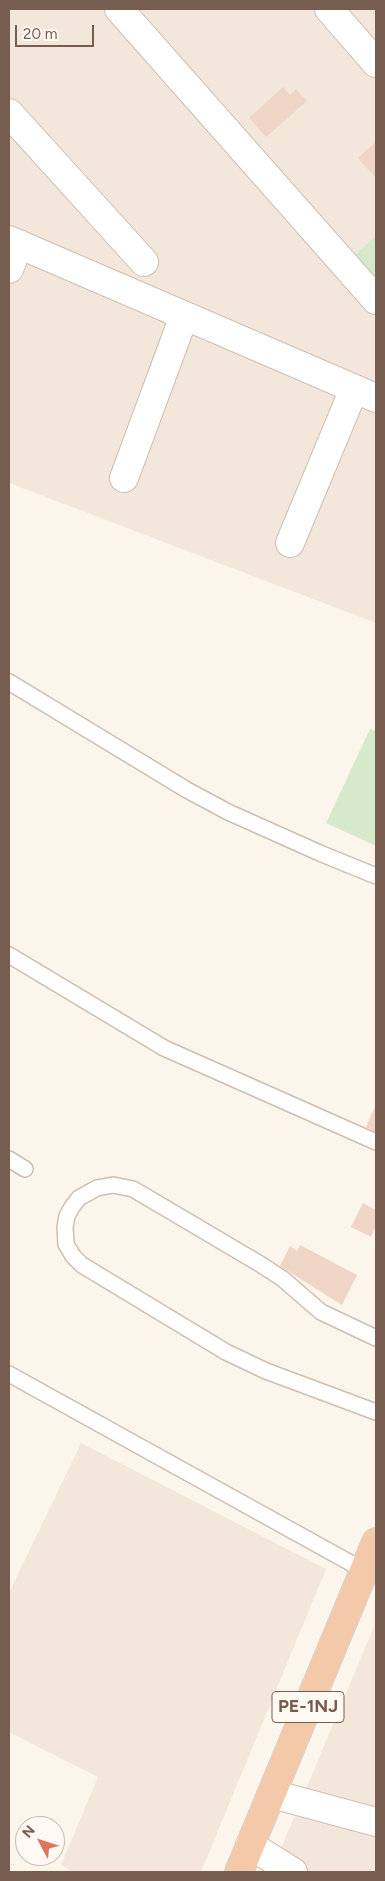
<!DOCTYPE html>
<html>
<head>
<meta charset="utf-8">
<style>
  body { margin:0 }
  #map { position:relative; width:385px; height:1881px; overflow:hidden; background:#fcf5ec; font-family:Figtree,sans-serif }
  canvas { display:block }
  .frame { position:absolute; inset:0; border:10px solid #765d50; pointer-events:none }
  .north { position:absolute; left:15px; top:1816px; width:50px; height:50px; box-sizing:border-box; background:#fef9f3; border:1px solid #c8bbb2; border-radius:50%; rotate:310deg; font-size:14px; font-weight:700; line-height:20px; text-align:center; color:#765d50 }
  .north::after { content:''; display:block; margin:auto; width:18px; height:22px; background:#dc765b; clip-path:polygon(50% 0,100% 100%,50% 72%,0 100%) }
  .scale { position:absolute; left:15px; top:25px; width:79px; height:22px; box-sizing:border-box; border:2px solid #765d50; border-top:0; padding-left:6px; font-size:15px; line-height:18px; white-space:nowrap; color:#765d50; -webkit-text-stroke:4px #fef9f3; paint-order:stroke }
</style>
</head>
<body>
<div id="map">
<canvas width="385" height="1881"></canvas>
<div class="frame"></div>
<div class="north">N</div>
<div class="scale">20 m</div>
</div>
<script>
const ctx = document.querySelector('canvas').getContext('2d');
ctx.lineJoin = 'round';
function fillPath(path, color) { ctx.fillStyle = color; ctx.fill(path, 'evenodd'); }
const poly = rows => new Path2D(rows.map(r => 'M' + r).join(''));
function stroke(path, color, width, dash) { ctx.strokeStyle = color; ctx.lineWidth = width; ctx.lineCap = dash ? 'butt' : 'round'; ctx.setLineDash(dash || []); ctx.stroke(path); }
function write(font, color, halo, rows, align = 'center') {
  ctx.font = font + ' Figtree,sans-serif'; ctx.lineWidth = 4; ctx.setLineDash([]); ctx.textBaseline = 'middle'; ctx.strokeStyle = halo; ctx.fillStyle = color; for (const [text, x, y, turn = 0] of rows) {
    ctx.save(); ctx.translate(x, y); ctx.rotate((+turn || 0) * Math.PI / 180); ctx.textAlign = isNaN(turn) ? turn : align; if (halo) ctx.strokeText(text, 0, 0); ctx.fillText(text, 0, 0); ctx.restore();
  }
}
const residential = poly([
  [9,9,376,9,376,623,9,483],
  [81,1443,326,1569,201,1872,73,1872,61,1865,98,1777,9,1732,9,1593],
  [376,1622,376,1872,271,1872]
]);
const green = poly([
  [376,236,376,283,352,257],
  [370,729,376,731,376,846,326,823]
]);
const building = poly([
  [283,87,290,95,296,89,307,101,266,137,249,118],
  [376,142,376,176,375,177,358,158],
  [376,1104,376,1132,366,1127],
  [363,1203,376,1210,376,1226,371,1237,351,1227],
  [300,1245,357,1275,342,1305,280,1266,290,1246,297,1251]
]);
const service = poly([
  [9,682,187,790,228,812,322,854,376,876],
  [9,955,164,1048,376,1142],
  [9,1159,25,1169],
  [376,1338,321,1312,283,1279,260,1264,133,1189,113,1185,97,1188,79,1198,72,1207,67,1216,65,1227,66,1244,73,1256,82,1265,226,1352,266,1371,376,1412],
  [9,1374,365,1571]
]);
const minor = poly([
  [119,9,376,300],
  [329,9,376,63],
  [9,113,144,262],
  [9,240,376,398],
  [9,269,19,244],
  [124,478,184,316],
  [290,543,354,389],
  [272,1794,376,1822],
  [250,1845,293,1872]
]);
const trunk = poly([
  [239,1872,376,1542]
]);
const shields = [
  [308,1707,72]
];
const shieldNames = [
  ["PE-1NJ",308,1707]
];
fillPath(residential, '#f3e7db');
fillPath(green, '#d7e9cb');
fillPath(building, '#efd5c6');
stroke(service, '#cebeb2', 18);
stroke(minor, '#cebeb2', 30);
stroke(trunk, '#d9d2ce', 30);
stroke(service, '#fff', 15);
stroke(minor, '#fff', 28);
stroke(trunk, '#f3c9a9', 28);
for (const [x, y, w] of shields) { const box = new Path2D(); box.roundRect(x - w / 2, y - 15.5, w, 31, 4); ctx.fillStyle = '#fef9f3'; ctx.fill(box); stroke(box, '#765d50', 1); }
write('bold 18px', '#765d50', null, shieldNames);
</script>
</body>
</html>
